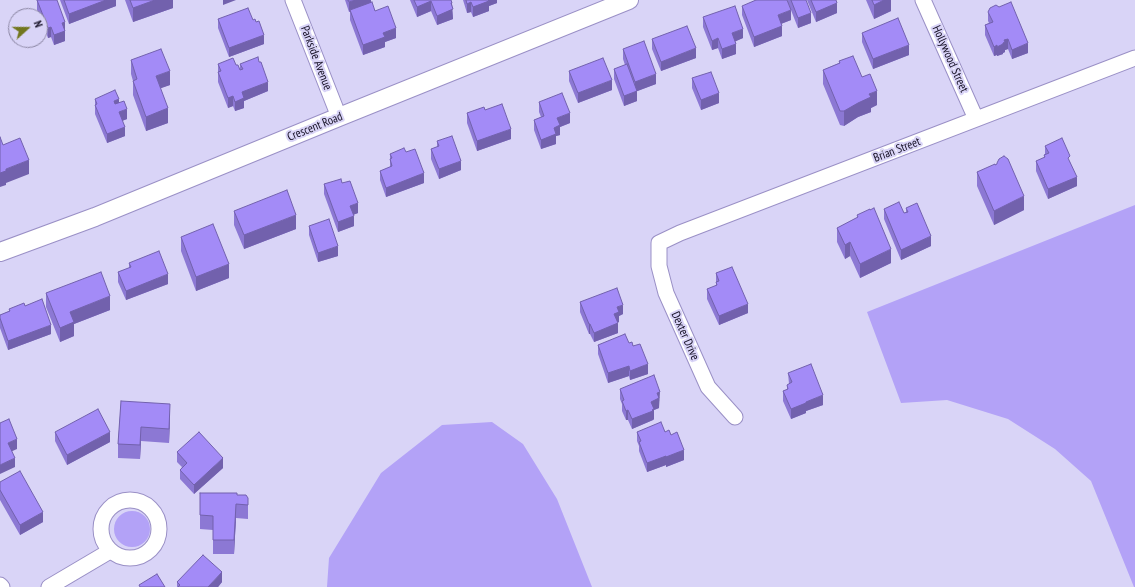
<!DOCTYPE html>
<html>
<head>
<meta charset="utf-8">
<style>
  body { margin:0 }
  #map { position:relative; width:1135px; height:587px; overflow:hidden; background:#d9d4f7; font-family:"PT Sans Narrow",sans-serif }
  canvas { display:block }
  .north { position:absolute; left:8px; top:8px; width:40px; height:40px; box-sizing:border-box; background:#d9d4f7; border:1px solid #8a85a2; border-radius:50%; rotate:69deg; font-size:11px; font-weight:700; line-height:16px; text-align:center; color:#140f23 }
  .north::after { content:''; display:block; margin:auto; width:14px; height:18px; background:#72761e; clip-path:polygon(50% 0,100% 100%,50% 72%,0 100%) }
</style>
</head>
<body>
<div id="map">
<canvas width="1135" height="587"></canvas>
<div class="north">N</div>
</div>
<script>
const ctx = document.querySelector('canvas').getContext('2d');
ctx.lineJoin = 'round';
function fillPath(path, color) { ctx.fillStyle = color; ctx.fill(path, 'evenodd'); }
const poly = rows => new Path2D(rows.map(r => 'M' + r).join(''));
function stroke(path, color, width, dash) { ctx.strokeStyle = color; ctx.lineWidth = width; ctx.lineCap = dash ? 'butt' : 'round'; ctx.setLineDash(dash || []); ctx.stroke(path); }
function write(font, color, halo, rows, align = 'center') {
  ctx.font = font + ' "PT Sans Narrow",sans-serif'; ctx.lineWidth = 4; ctx.setLineDash([]); ctx.textBaseline = 'middle'; ctx.strokeStyle = halo; ctx.fillStyle = color; for (const [text, x, y, turn = 0] of rows) {
    ctx.save(); ctx.translate(x, y); ctx.rotate((+turn || 0) * Math.PI / 180); ctx.textAlign = isNaN(turn) ? turn : align; if (halo) ctx.strokeText(text, 0, 0); ctx.fillText(text, 0, 0); ctx.restore();
  }
}
const green = poly([
  [1135,205,1135,587,1134,587,1091,481,1055,449,1008,419,947,400,901,403,867,312],
  [492,422,523,444,557,499,592,587,327,587,329,558,381,473,442,425],
  '114 529a18 18 0 1 1 36 0a18 18 0 1 1-36 0Z'
]);
const minor = poly([
  [293,0,339,117],
  [923,0,976,119],
  [735,417,708,387,666,293,659,266,659,243,680,233,1135,58],
  '101 529a29 29 0 1 1 58 0a29 29 0 1 1-58 0Z',
  [0,585,2,587],
  [49,587,110,551]
]);
const tertiary = poly([
  [0,252,95,217,339,117,629,0]
]);
const wall = poly([
  [37,0,65,31,65,41,54,45,51,37,48,38,37,10],
  [60,0,116,0,116,6,69,24],
  [125,0,173,0,173,8,133,22],
  [345,0,371,0,371,3,375,11,396,38,385,42,385,47,363,55,350,20,350,12,349,12],
  [410,0,451,0,453,19,437,25,431,11,417,17],
  [463,0,497,0,497,3,489,6,489,11,473,17,471,12,467,13],
  [787,0,806,0,811,23,798,28],
  [807,0,836,0,837,13,816,22],
  [866,0,891,0,891,11,874,19],
  [742,6,791,20,781,24,782,36,754,47,742,15],
  [988,12,1028,53,1012,59,1008,49,1005,50,1005,52,1003,53,1003,54,997,56,997,55,994,56,985,35,985,25,989,23,988,21],
  [703,17,743,38,735,41,736,54,722,59,718,48,712,50,703,27],
  [218,19,253,20,264,44,229,57,218,28],
  [862,33,909,55,873,69,862,42],
  [652,39,696,58,661,71,652,49],
  [623,49,656,84,637,91,637,101,624,106,614,79,614,69,625,65,623,59],
  [131,60,170,85,160,88,168,123,146,131,133,95,133,81,131,74],
  [839,61,862,77,877,105,871,108,871,112,858,117,844,126,840,125,823,84,823,70,839,63],
  [218,64,236,65,240,70,240,64,268,91,244,101,244,108,235,111,233,106,228,108,218,82],
  [569,71,612,90,578,103,569,81],
  [692,78,719,103,701,110,692,88],
  [95,99,119,103,127,119,122,121,125,136,107,143,95,114],
  [539,102,570,123,560,127,560,135,556,136,556,144,541,149,534,130,534,120,541,117,539,112],
  [485,110,511,139,477,151,467,123,467,113],
  [437,141,461,170,439,179,431,159,431,149,437,147],
  [1045,146,1070,162,1077,186,1048,199,1036,171,1036,161,1044,158,1044,155,1045,154],
  [406,152,424,183,386,197,380,180,380,171,390,167,390,154],
  [997,163,1024,210,994,225,977,186,977,172,997,165],
  [342,183,358,213,353,215,354,226,338,232,324,194,324,184],
  [906,208,931,246,901,260,884,219,884,209,904,213,906,212],
  [234,211,296,229,244,249,234,225],
  [857,215,891,263,860,278,850,256,845,259,837,242,837,228,857,218],
  [309,226,338,256,318,262,309,235],
  [181,237,229,278,196,291,181,251],
  [129,263,168,284,126,300,118,282,118,272,129,268],
  [716,273,748,313,719,325,707,299,707,289,716,286],
  [46,293,110,310,74,324,74,336,60,342,46,307],
  [580,302,623,314,619,316,619,322,617,322,618,333,594,342,590,334,589,334,580,312],
  [9,309,51,334,8,350,0,328,0,315,9,311],
  [629,343,633,346,648,374,630,380,629,376,608,383,598,354,598,345],
  [788,373,823,405,806,411,806,413,791,419,783,401,783,391,787,390,787,385,789,384],
  [620,389,660,401,659,401,659,408,654,410,654,419,653,420,632,429,628,420,626,420,622,411,622,404,620,399],
  [121,401,170,418,169,443,141,441,140,459,118,458,118,444],
  [55,432,110,442,67,465,55,441],
  [637,432,665,432,671,435,684,460,666,467,666,465,647,472,639,451,639,446,637,441],
  [177,452,223,468,194,494,180,479,180,470,182,467,177,462],
  [0,482,43,522,20,535,0,500],
  [200,493,248,498,248,519,236,518,234,554,213,554,213,530,200,529],
  [177,582,222,582,218,587,177,587]
]);
const shadedWall = poly([
  [106,0,116,0,116,6,69,24,69,14],
  [155,0,173,0,173,8,133,22,133,8],
  [223,0,236,0,223,5],
  [356,0,371,0,371,3,350,10,349,12,349,2],
  [487,0,497,0,497,3,489,6,489,11,473,17,473,7],
  [884,0,891,0,891,11,874,19,874,5],
  [431,1,431,11,417,17,417,7],
  [471,2,471,12,467,13,467,4],
  [451,3,452,3,453,19,437,25,437,16],
  [837,3,837,13,816,22,816,12],
  [791,10,791,20,778,25,778,15],
  [811,13,811,23,798,28,798,18],
  [65,22,65,41,54,45,54,35,62,23],
  [782,26,782,36,754,47,754,37],
  [51,27,51,37,48,38,48,28],
  [396,28,396,38,385,42,385,47,363,55,363,45,383,33],
  [743,29,743,38,732,43,732,33],
  [264,35,264,44,229,57,229,48],
  [718,38,718,48,712,50,712,41],
  [1008,39,1008,49,1005,50,1005,52,1003,53,1003,54,997,56,997,47,1004,40],
  [1028,43,1028,53,1012,59,1012,50],
  [736,44,736,54,722,59,722,49],
  [909,45,909,55,873,69,873,59],
  [997,45,997,55,994,56,994,47],
  [696,48,696,58,661,71,661,62],
  [170,71,170,85,156,90,156,76],
  [656,74,656,84,635,92,635,82],
  [612,80,612,90,578,103,578,93],
  [268,82,268,91,244,101,244,108,235,111,235,102,242,92],
  [637,91,637,101,624,106,624,96],
  [877,91,877,105,871,108,871,112,858,117,844,126,844,111,869,94],
  [719,93,719,103,701,110,701,100],
  [233,96,233,106,228,108,228,98],
  [119,99,119,109,114,111,114,101],
  [168,108,168,123,146,131,146,117],
  [127,109,127,119,119,122,119,112],
  [570,113,570,123,560,127,560,135,556,136,556,144,541,149,541,140,554,128,557,118],
  [125,127,125,136,107,143,107,134],
  [511,129,511,139,477,151,477,141],
  [29,160,29,174,6,183,6,185,0,187,0,173,6,169],
  [461,161,461,170,439,179,439,169],
  [424,173,424,183,386,197,386,188],
  [1077,177,1077,186,1048,199,1048,189],
  [1024,196,1024,210,994,225,994,211],
  [358,203,358,213,350,216,350,206],
  [296,215,296,229,244,249,244,235],
  [354,216,354,226,338,232,338,222],
  [931,236,931,246,901,260,901,250],
  [850,242,850,256,845,259,845,245],
  [338,246,338,256,318,262,318,253],
  [891,249,891,263,860,278,860,264],
  [229,264,229,278,196,291,196,277],
  [168,274,168,284,126,300,126,291],
  [110,296,110,310,74,324,74,336,60,342,60,328,70,312],
  [748,304,748,313,719,325,719,316],
  [623,305,623,314,619,316,619,322,614,323,614,314,617,307],
  [618,323,618,333,594,342,594,333],
  [589,324,590,324,590,334,589,334],
  [51,325,51,334,8,350,8,341],
  [648,364,648,374,630,380,630,371],
  [629,366,629,376,608,383,608,373],
  [660,392,659,408,654,410,654,419,653,420,632,429,632,419,657,393],
  [823,395,823,405,806,411,806,413,791,419,791,409,806,402],
  [170,404,170,418,169,443,169,429],
  [628,410,628,420,626,420,626,411],
  [141,427,141,441,140,459,140,445],
  [110,432,110,442,67,465,67,455],
  [17,439,17,449,8,453,8,443],
  [684,450,684,460,666,467,666,457],
  [666,456,666,465,647,472,647,463],
  [15,458,15,467,0,474,0,465],
  [223,458,223,468,194,494,194,485],
  [236,504,236,518,234,554,234,540],
  [43,512,43,522,20,535,20,525],
  [222,572,222,582,218,587,208,587]
]);
const building = poly([
  [37,0,57,0,65,22,62,23,65,31,54,35,51,27,48,28,37,0],
  [64,0,106,0,69,14,64,0],
  [130,0,155,0,133,8,130,0],
  [348,0,356,0,349,2,348,0],
  [414,0,451,0,452,3,451,3,453,9,437,16,431,1,417,7,414,0],
  [466,0,488,0,489,1,473,7,471,2,467,4,466,0],
  [756,0,787,0,791,10,778,15,782,26,754,37,742,6,756,0],
  [791,0,806,0,811,13,798,18,791,0],
  [811,0,836,0,837,3,816,12,811,0],
  [872,0,884,0,874,5,872,0],
  [372,2,375,11,388,6,396,28,383,33,385,37,363,45,350,10,372,2],
  [1011,2,1028,43,1012,50,1008,39,1004,40,1005,42,1003,43,1003,44,997,47,997,45,994,47,985,25,993,22,988,12,990,8,996,5,999,7,1011,2],
  [735,6,743,29,732,33,736,44,722,49,718,38,712,41,703,17,735,6],
  [248,8,253,20,255,19,256,22,259,21,264,35,229,48,218,19,248,8],
  [898,18,909,45,873,59,862,33,898,18],
  [687,26,696,48,661,62,652,39,687,26],
  [644,41,656,74,635,82,623,49,644,41],
  [161,49,170,71,156,76,168,108,146,117,133,81,137,79,131,60,161,49],
  [853,56,862,77,870,74,877,91,869,94,871,97,858,103,844,111,840,111,823,70,840,63,839,61,853,56],
  [258,57,259,62,261,62,268,82,242,92,244,98,235,102,233,96,228,98,218,72,221,71,218,64,233,58,236,65,238,65,240,70,243,69,240,64,258,57],
  [603,58,612,80,578,93,569,71,603,58],
  [627,64,637,91,624,96,614,69,627,64],
  [711,72,719,93,701,100,692,78,711,72],
  [115,90,119,99,114,101,115,104,124,101,127,109,119,112,125,127,107,134,95,105,97,104,95,99,115,90],
  [562,93,570,113,557,118,560,125,554,128,556,134,541,140,534,120,544,116,539,102,562,93],
  [502,104,511,129,477,141,467,113,484,107,485,110,502,104],
  [452,136,461,161,439,169,431,149,439,146,437,141,452,136],
  [0,137,3,145,20,138,29,160,6,169,6,171,0,173,0,137],
  [1062,138,1070,156,1068,158,1077,177,1048,189,1036,161,1045,157,1044,155,1049,153,1045,146,1062,138],
  [404,148,406,152,415,149,424,173,386,188,380,171,392,166,390,159,392,158,390,154,404,148],
  [1004,156,1008,159,1024,196,994,211,977,172,995,164,995,165,997,164,997,163,999,159,1004,156],
  [341,179,342,183,350,181,358,203,350,206,354,216,338,222,324,184,341,179],
  [287,190,296,215,244,235,234,211,287,190],
  [899,202,904,213,908,212,906,208,917,203,931,236,901,250,884,209,899,202],
  [874,208,891,249,860,264,850,242,845,245,837,228,858,217,857,215,870,209,870,210,874,208],
  [329,219,338,246,318,253,309,226,329,219],
  [213,224,229,264,196,277,181,237,213,224],
  [159,251,168,274,126,291,118,272,131,267,129,263,159,251],
  [732,267,748,304,719,316,707,289,717,285,716,282,719,281,716,273,732,267],
  [101,272,110,296,70,312,74,322,60,328,46,293,101,272],
  [617,288,623,305,617,307,619,312,614,314,618,323,594,333,590,324,589,324,580,302,617,288],
  [42,299,51,325,8,341,0,318,0,315,10,311,9,309,24,303,25,306,42,299],
  [625,334,629,343,632,342,633,346,640,344,648,364,630,371,629,366,608,373,598,345,625,334],
  [811,364,823,395,806,402,806,403,791,409,783,391,788,389,787,385,792,382,788,373,811,364],
  [654,375,660,392,657,393,659,398,651,402,654,409,652,410,653,411,632,419,628,410,626,411,622,401,624,400,620,389,654,375],
  [121,401,170,404,169,429,141,427,140,445,118,444,121,401],
  [98,409,110,432,67,455,55,432,98,409],
  [9,419,17,439,8,443,15,458,0,465,0,423,9,419],
  [661,422,665,432,669,430,671,435,677,432,684,450,666,457,666,456,647,463,639,442,641,441,637,432,661,422],
  [199,432,223,458,194,485,180,470,187,463,177,452,199,432],
  [20,471,43,512,20,525,0,490,0,482,20,471],
  [200,493,237,493,237,495,246,495,248,498,248,505,236,504,234,540,213,540,213,516,200,515,200,493],
  [203,555,222,572,208,587,178,587,180,585,177,582,203,555],
  [157,574,165,587,140,587,139,585,157,574]
]);
const streetNames = [
  ["Parkside Avenue",316,58,69],
  ["Hollywood Street",950,59,66],
  ["Crescent Road",315,127,-22],
  ["Brian Street",897,150,-21],
  ["Dexter Drive",685,336,66]
];
fillPath(green, '#b3a2f7');
stroke(minor, '#9a90c6', 17);
stroke(tertiary, '#9a90c6', 20);
stroke(minor, '#fff', 15);
stroke(tertiary, '#fff', 18);
fillPath(wall, '#8c78d4');
fillPath(shadedWall, '#7261ad');
fillPath(building, '#a38bf7');
stroke(building, '#7261ad', 1);
write('12px', '#140f23', '#d9d4f7', streetNames);
</script>
</body>
</html>
